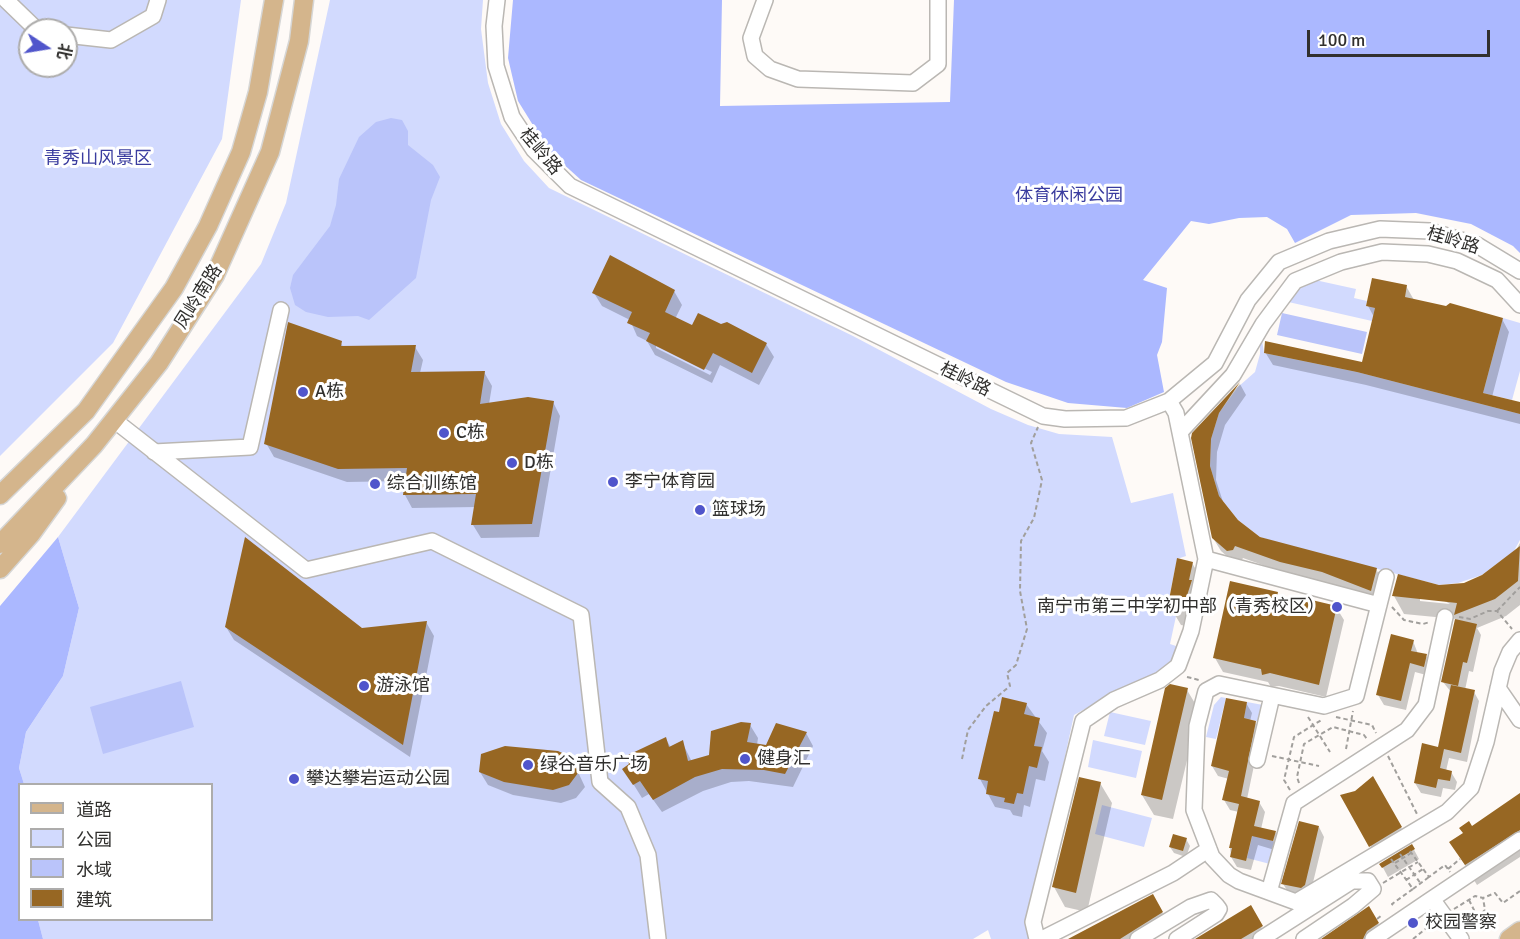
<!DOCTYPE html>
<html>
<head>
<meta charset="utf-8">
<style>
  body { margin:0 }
  #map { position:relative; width:1520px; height:939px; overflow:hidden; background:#fefaf7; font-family:Signika,"Noto Sans SC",sans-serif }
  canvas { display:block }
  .legend { position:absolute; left:18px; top:783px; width:195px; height:138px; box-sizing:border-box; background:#fff; border:2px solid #adacab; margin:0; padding:8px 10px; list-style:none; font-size:18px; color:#31302e }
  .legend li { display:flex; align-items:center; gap:12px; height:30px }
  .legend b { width:30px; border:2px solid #adacab }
  .north { position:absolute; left:18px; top:18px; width:60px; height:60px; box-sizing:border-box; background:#fff; border:2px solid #adacab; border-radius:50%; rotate:102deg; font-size:16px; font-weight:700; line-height:24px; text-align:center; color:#31302e }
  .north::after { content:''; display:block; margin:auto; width:21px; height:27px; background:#5055cb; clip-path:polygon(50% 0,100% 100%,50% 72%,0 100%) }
  .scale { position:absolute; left:1307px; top:30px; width:183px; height:27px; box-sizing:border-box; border:3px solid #31302e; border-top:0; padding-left:8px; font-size:18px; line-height:21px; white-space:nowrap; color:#31302e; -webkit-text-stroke:4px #fff; paint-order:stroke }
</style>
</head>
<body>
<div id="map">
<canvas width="1520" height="939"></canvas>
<ul class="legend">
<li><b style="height:8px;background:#d4b58c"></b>道路</li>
<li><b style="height:16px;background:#d2dafe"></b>公园</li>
<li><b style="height:16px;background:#bac4fa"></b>水域</li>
<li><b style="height:16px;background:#976723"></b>建筑</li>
</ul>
<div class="north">北</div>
<div class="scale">100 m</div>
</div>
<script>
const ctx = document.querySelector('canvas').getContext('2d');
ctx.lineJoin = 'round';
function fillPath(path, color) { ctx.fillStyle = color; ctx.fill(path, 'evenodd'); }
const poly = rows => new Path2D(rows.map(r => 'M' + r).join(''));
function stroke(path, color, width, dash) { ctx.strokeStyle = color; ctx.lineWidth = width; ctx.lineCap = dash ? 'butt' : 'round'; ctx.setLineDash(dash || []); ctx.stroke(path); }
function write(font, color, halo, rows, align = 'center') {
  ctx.font = font + ' Signika,"Noto Sans SC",sans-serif'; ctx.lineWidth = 6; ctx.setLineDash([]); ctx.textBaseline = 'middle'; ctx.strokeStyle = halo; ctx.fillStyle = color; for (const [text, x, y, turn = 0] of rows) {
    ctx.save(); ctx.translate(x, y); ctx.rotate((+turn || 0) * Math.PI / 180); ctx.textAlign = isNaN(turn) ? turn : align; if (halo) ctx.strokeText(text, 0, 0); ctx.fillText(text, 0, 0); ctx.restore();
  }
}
const green = poly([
  [0,0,241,0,222,139,113,343,0,456],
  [30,30,66,30,66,66,30,66],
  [330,0,483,0,481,29,488,83,501,124,524,161,549,188,853,336,991,409,1028,425,1059,434,1112,437,1131,503,1173,493,1186,556,1177,559,1168,604,1178,607,1170,644,1179,647,1175,660,1165,671,1127,688,1125,687,1074,715,1041,867,1034,939,991,939,988,930,973,939,43,939,38,920,212,920,212,784,24,784,19,768,26,732,63,676,79,608,58,537,261,264,286,203],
  [1315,280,1356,289,1354,298,1367,301,1366,306,1375,308,1372,321,1284,301,1294,290],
  [1503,318,1520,323,1520,371,1512,400,1483,393],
  [1260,340,1262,340,1264,353,1357,372,1520,414,1520,540,1514,551,1482,575,1458,583,1439,585,1285,545,1260,537,1238,520,1219,496,1210,466,1211,439,1219,413,1238,387,1255,372,1260,354],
  [1221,697,1226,698,1216,739,1206,737,1214,705],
  [1247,702,1263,705,1260,722,1244,718],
  [1110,712,1151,721,1145,745,1104,736],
  [1093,740,1142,751,1136,778,1088,767],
  [1102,805,1152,818,1144,847,1095,834],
  [1253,833,1275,842,1270,864,1247,858]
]);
const forest = poly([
  [513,0,722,0,720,106,950,102,954,0,1520,0,1520,253,1513,246,1471,224,1416,213,1351,215,1295,243,1287,229,1267,217,1239,218,1209,224,1191,221,1143,280,1167,288,1162,342,1157,355,1164,392,1127,408,1068,403,1006,382,581,180,549,151,518,101,508,58],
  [58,537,79,608,63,676,26,732,19,768,24,784,20,784,20,920,38,920,43,939,0,939,0,606]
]);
const water = poly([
  [391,118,402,120,408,131,408,145,433,165,440,177,431,200,416,278,369,320,358,316,328,317,306,312,295,305,290,288,293,275,330,226,336,205,339,179,359,137,376,122],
  [1282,313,1367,332,1362,354,1277,335],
  [181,681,194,727,103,754,90,707]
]);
const shadow = poly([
  [1406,286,1414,300,1502,319,1509,332,1492,397,1520,403,1520,424,1366,385,1273,365,1265,352,1363,364,1374,317,1368,306],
  [674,291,682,305,675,319,693,327,766,344,774,357,759,385,720,365,712,383,655,355,647,341,637,336,630,320,602,306,594,293],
  [656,345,712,372,710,375,656,348],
  [340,342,344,348,415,347,423,360,420,373,484,372,492,386,489,404,553,402,560,416,539,537,481,538,473,525,476,507,412,508,405,495,407,481,347,482,274,457,266,443],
  [1240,384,1246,395,1225,425,1217,452,1216,480,1224,505,1237,522,1260,539,1376,569,1383,582,1378,602,1330,584,1288,574,1243,558,1240,563,1235,563,1221,551,1213,538,1193,434],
  [1520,543,1520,605,1506,616,1477,628,1481,635,1473,672,1469,671,1465,690,1474,692,1479,701,1467,762,1449,758,1446,771,1451,772,1457,782,1455,790,1443,788,1441,797,1421,793,1415,783,1439,748,1451,692,1443,682,1456,619,1404,614,1394,596,1439,586,1464,584,1483,576,1515,552],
  [1420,598,1443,600,1450,604,1420,601],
  [1192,563,1204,583,1194,628,1181,625,1169,605],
  [1277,593,1284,610,1297,613,1336,607,1344,620,1326,697,1279,686,1271,687,1268,682,1223,672,1215,658],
  [426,622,434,636,410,757,234,640,226,627,362,629],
  [1413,641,1418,654,1426,656,1432,666,1430,676,1415,672,1406,710,1384,705,1378,695],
  [1187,690,1199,710,1173,819,1154,815,1142,795],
  [1246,703,1252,713,1250,721,1255,722,1261,732,1247,799,1259,802,1265,812,1261,829,1275,832,1281,842,1278,851,1258,845,1251,870,1237,867,1231,857,1230,847,1239,812,1230,810,1224,800,1229,779,1218,776,1212,766],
  [1026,704,1047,733,1042,751,1049,762,1045,781,1036,779,1030,807,1024,805,1022,817,1013,815,1010,810,995,807,980,779,1000,714],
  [750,725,758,738,757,745,767,747,806,733,813,746,793,787,749,781,731,782,703,791,662,812,649,794,642,798,624,769,666,739,671,748,682,742,692,762,711,756],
  [572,759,585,787,576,798,561,803,513,795,488,785,480,772],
  [1373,778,1407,838,1376,856,1342,796,1356,792],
  [1100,783,1112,803,1087,912,1065,907,1054,887],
  [1520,796,1520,857,1477,885,1451,842],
  [1319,827,1324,837,1310,895,1289,893,1283,884],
  [1186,839,1190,846,1186,857,1174,853,1170,847],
  [1412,846,1419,859,1388,877,1381,864],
  [1153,896,1168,923,1140,939,1071,939],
  [1250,907,1267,937,1263,939,1198,939],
  [1369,908,1384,934,1376,939,1324,939]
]);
const building = poly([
  [610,255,675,290,665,312,692,325,698,313,721,324,727,322,767,343,752,373,713,353,704,370,646,341,650,333,627,323,632,312,592,293],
  [1372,278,1407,285,1405,297,1446,306,1450,303,1503,318,1483,393,1520,402,1520,414,1357,372,1264,353,1265,341,1362,362,1375,308,1366,306],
  [288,322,342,341,341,346,416,345,411,372,485,371,480,404,528,397,554,401,532,524,471,525,476,494,403,495,407,468,338,469,264,444],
  [1240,382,1219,413,1211,439,1210,466,1219,496,1238,520,1260,537,1377,568,1371,591,1322,572,1280,562,1235,546,1233,550,1227,551,1212,538,1191,438,1192,433],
  [245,537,362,628,427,621,403,745,225,627],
  [1520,546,1518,581,1495,599,1454,615,1457,603,1392,596,1398,574,1439,585,1464,583,1482,575],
  [1177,558,1193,562,1189,580,1192,580,1183,608,1168,605],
  [1230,581,1278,592,1275,606,1295,611,1299,597,1337,606,1319,685,1270,673,1262,675,1261,669,1213,658],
  [1455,619,1477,624,1467,663,1463,662,1458,686,1441,682],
  [1391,634,1414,640,1411,651,1427,654,1424,667,1410,663,1401,701,1376,695],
  [1170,684,1188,688,1162,800,1141,795,1165,688],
  [1451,685,1475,690,1461,753,1444,749,1440,768,1452,771,1450,781,1438,779,1436,788,1414,783,1422,743,1438,747],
  [1002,697,1027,703,1024,714,1040,718,1034,746,1042,747,1037,768,1029,766,1023,794,1017,793,1014,804,1004,802,1005,798,986,794,988,781,978,779,994,711,999,712],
  [1226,698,1247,702,1244,718,1256,721,1241,796,1260,801,1254,826,1276,831,1273,841,1252,836,1246,861,1230,857,1232,848,1229,848,1239,804,1222,800,1229,771,1211,766],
  [741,722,751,723,747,742,766,745,776,723,807,732,785,774,764,770,722,769,695,777,653,800,640,781,633,785,622,769,629,764,626,756,666,737,669,747,683,740,688,761,709,755,711,731],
  [505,746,558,751,573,758,578,773,569,785,553,790,504,782,479,772,481,754],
  [1373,776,1402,827,1369,847,1340,795,1355,791],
  [1079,777,1101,782,1076,893,1052,887],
  [1520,793,1520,830,1465,865,1449,842,1463,833,1459,828,1469,821,1472,826],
  [1299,821,1319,826,1305,885,1301,888,1281,884],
  [1173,834,1187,838,1183,851,1169,847],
  [1412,844,1415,849,1382,868,1379,864],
  [1153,894,1163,912,1120,939,1068,939],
  [1251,905,1263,926,1241,939,1195,939],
  [1369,906,1379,923,1367,931,1363,939,1321,939]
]);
const path = poly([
  [1392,607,1404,620,1423,624,1430,622],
  [1497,611,1520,587],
  [1459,617,1470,619,1488,611,1497,611,1512,629],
  [1187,677,1199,680],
  [1308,717,1330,752],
  [1336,717,1372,725,1376,733],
  [1346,749,1353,711],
  [1272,756,1319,766],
  [1388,756,1418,816],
  [962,759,968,730,986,706,1010,686,1007,673,1016,665,1027,629,1020,591,1021,541,1034,518,1042,480,1031,443,1038,427],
  [1299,783,1297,777,1304,744,1333,727,1364,735,1367,739],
  [1290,790,1284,780,1294,737,1323,719],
  [1410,851,1429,877,1445,865,1450,872],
  [1400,854,1421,884],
  [1391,859,1413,889,1392,904,1395,907],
  [1395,863,1411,853],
  [1448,869,1460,859],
  [1406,880,1423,869],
  [1383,883,1418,862],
  [1413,889,1429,877],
  [1469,900,1476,914,1480,915,1485,910,1483,898],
  [1454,909,1475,896,1483,898,1495,893,1503,903,1520,891],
  [1377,919,1382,915],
  [1413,939,1434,922]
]);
const minor = poly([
  [6,0,37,30],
  [497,0,494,26,496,66,512,117,534,150,570,186,1043,416,1065,419,1126,418,1169,401,1215,363,1248,300,1279,262,1329,241,1380,229,1430,231,1477,245,1520,271],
  [765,0,751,38,755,56,770,69,798,79,913,83,938,64,938,0],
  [66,35,111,40,153,16,158,0],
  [114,420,306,570,432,541,581,615,600,782,628,807,648,855,658,939],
  [1180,432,1233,375,1263,324,1295,281,1341,262,1382,252,1428,254,1457,261,1497,280,1520,305],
  [154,452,250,447,281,310],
  [1206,559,1379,605],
  [1386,577,1356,696,1324,706,1219,684,1206,691,1197,726,1194,810,1212,857,1229,875,1239,881,1296,902,1447,812,1471,788,1486,742,1502,671,1510,652,1520,640],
  [1498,688,1520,720],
  [1257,760,1272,696],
  [1269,892,1294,803,1407,730,1426,705,1445,617],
  [1432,899,1520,840],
  [1037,939,1033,922,1083,721,1114,700,1160,680,1178,666,1191,631,1206,559,1176,413,1169,401],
  [1042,939,1173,873,1209,849],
  [1138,939,1191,907,1211,900,1216,905,1219,909,1216,914,1177,939],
  [1261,939,1352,881,1368,881,1373,889,1353,906,1304,939],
  [1373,939,1432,899,1461,939]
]);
const major = poly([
  [0,495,86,411,174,288,208,226,241,152,258,92,274,0],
  [0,544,94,445,159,363,215,275,270,152,299,41,304,0],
  [0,569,31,534,57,498],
  [1509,939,1520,931]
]);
const markers = [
  [303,392,6,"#5055cb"],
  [444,433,6,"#5055cb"],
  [512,463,6,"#5055cb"],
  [613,482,6,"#5055cb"],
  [375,484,6,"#5055cb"],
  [700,510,6,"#5055cb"],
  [1337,607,6,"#5055cb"],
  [364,686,6,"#5055cb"],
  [745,759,6,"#5055cb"],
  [528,765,6,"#5055cb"],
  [294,779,6,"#5055cb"],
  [1413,923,6,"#5055cb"]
];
const streetNames = [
  ["桂岭路",540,152,50],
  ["桂岭路",1453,241,17],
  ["凤岭南路",199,297,-58],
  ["桂岭路",965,380,26]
];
const parkNames = [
  ["青秀山风景区",98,159],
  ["体育休闲公园",1069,196]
];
const poiNames = [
  ["A栋",315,392],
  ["C栋",456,433],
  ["D栋",524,463],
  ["李宁体育园",625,482],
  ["综合训练馆",387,484],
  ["篮球场",712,510],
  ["南宁市第三中学初中部（青秀校区）",1325,607,"right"],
  ["游泳馆",376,686],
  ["健身汇",757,759],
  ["绿谷音乐广场",540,765],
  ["攀达攀岩运动公园",306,779],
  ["校园警察",1425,923]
];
fillPath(green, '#d2dafe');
fillPath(forest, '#abb8ff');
fillPath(water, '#bac4fa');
fillPath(shadow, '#0003');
fillPath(building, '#976723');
stroke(minor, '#bab7b3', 18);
stroke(major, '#d6d6d5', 21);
stroke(path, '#a19f9c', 2, [4.5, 3]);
stroke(minor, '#fff', 15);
stroke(major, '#d4b58c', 18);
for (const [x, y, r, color] of markers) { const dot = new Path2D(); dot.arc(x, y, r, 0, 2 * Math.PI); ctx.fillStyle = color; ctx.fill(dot); stroke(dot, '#fff', 2); }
write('18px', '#31302e', '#fff', streetNames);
write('18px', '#3a3c9f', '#fff', parkNames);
write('18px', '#31302e', '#fff', poiNames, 'left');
</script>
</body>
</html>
